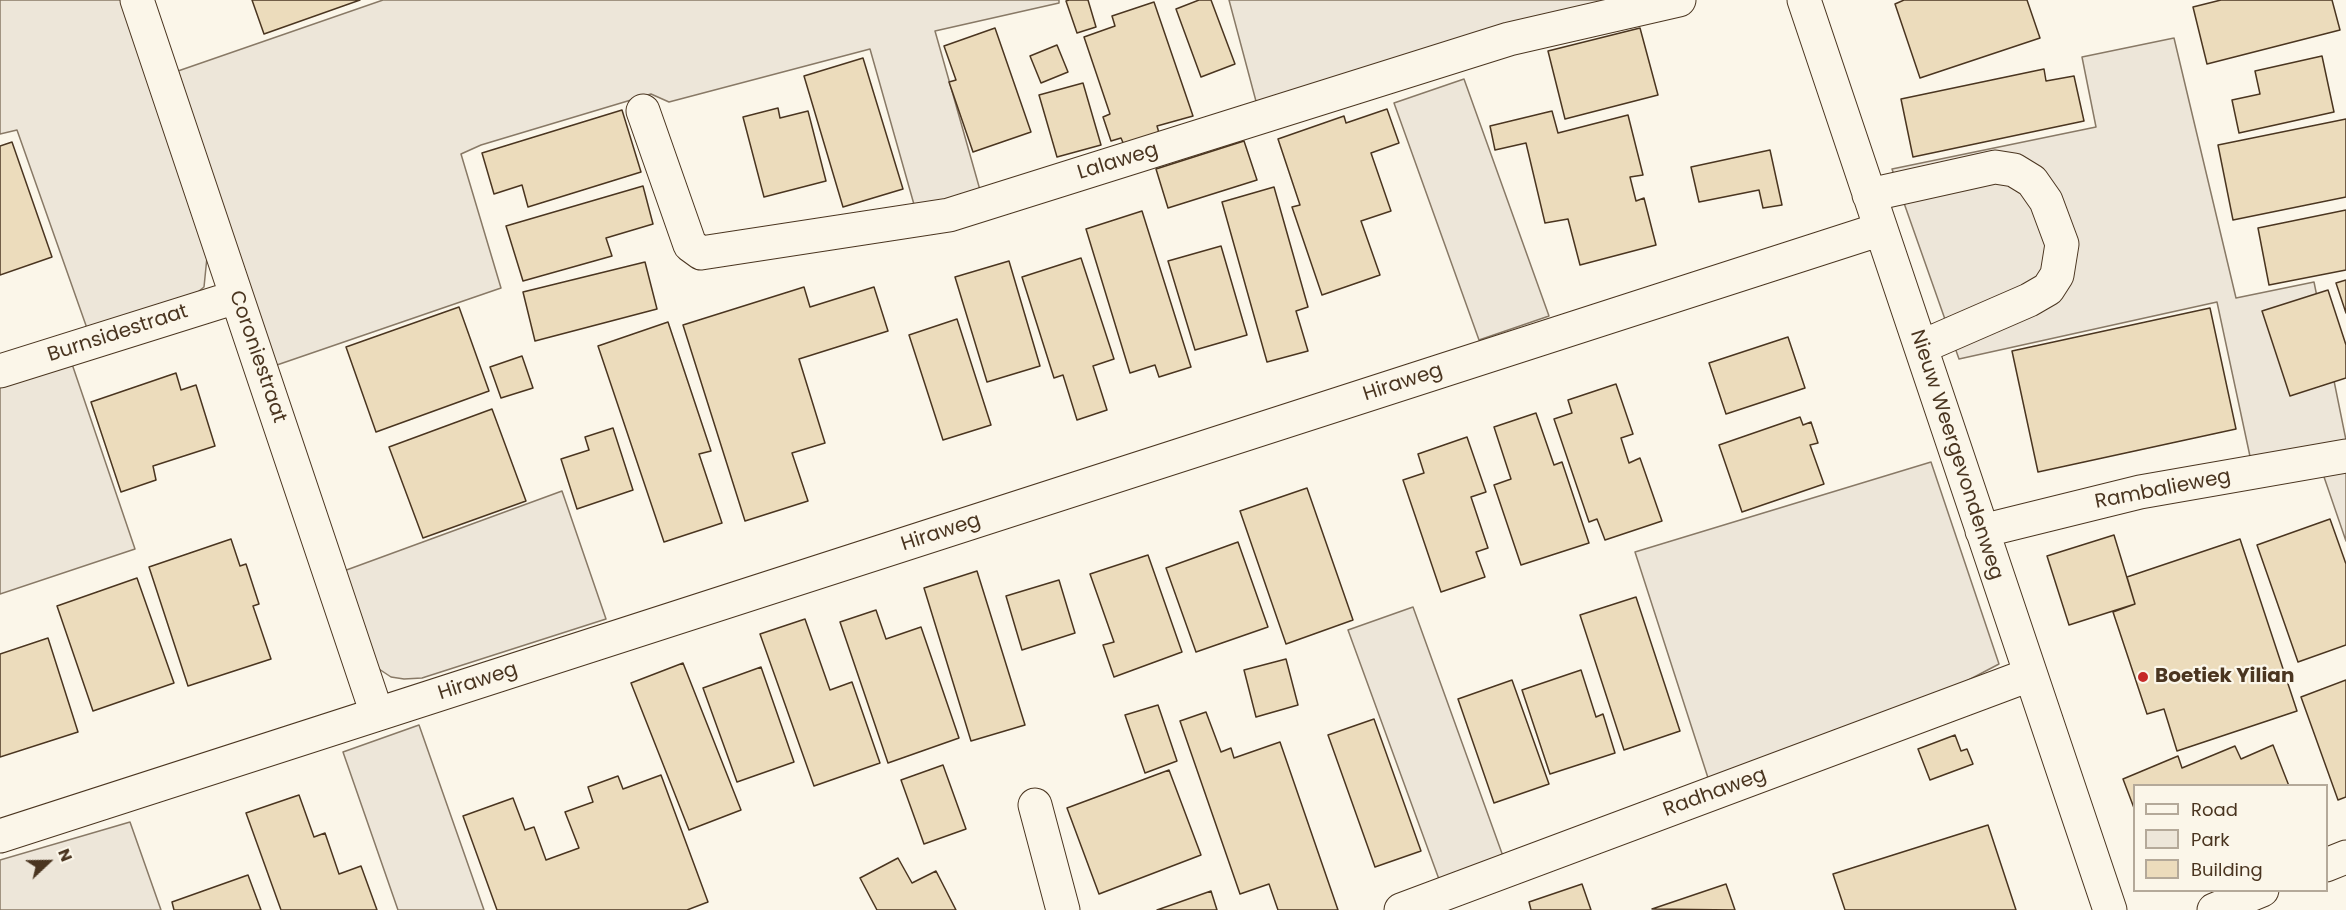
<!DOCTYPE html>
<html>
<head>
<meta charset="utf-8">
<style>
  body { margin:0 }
  #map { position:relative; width:2346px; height:910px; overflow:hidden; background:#fbf6e9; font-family:Poppins,sans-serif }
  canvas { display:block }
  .legend { position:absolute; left:2133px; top:784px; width:195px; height:108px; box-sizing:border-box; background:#fbf6e9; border:2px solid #b4a999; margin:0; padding:8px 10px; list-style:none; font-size:18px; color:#4a3520 }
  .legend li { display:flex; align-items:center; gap:12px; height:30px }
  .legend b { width:30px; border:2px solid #b4a999 }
  .north { position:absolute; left:18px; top:832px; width:60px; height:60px; -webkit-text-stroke:4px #fbf6e9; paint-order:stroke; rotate:68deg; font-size:16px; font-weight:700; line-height:24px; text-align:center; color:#4a3520 }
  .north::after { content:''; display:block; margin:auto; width:21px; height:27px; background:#4a3520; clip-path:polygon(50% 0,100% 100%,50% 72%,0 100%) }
</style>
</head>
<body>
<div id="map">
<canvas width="2346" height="910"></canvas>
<ul class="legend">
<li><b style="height:8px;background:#fbf6e9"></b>Road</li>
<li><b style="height:16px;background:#ede6d9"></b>Park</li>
<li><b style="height:16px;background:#ecdcbc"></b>Building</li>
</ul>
<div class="north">N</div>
</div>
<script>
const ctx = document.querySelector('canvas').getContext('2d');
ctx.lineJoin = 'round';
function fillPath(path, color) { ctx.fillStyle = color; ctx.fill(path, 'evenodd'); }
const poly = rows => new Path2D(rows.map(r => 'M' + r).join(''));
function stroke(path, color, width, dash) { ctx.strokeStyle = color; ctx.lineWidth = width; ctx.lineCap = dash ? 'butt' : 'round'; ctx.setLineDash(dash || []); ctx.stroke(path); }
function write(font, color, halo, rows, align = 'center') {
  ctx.font = font + ' Poppins,sans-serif'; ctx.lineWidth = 4.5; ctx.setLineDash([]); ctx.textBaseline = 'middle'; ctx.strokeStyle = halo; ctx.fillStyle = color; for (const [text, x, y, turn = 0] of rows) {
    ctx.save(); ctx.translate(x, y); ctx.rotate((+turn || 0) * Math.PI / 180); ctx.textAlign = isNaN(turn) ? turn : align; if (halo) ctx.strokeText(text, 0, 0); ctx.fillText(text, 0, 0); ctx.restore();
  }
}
const green = poly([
  [0,0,122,0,207,257,204,287,193,296,89,334,17,130,0,134,0,0],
  [383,0,1059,0,1059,3,935,31,980,190,915,208,870,49,669,102,651,94,481,145,461,154,501,288,274,366,178,71,383,0],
  [1229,0,1634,0,1257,105,1229,0],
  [2174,38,2236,298,2314,282,2346,440,2251,461,2217,302,1959,359,1892,169,2096,127,2082,57,2174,38],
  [1464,79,1549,316,1479,340,1394,103,1464,79],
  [71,361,135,549,0,594,0,384,71,361],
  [1931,462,1999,664,1921,705,1710,784,1635,552,1931,462],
  [2346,469,2346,541,2323,474,2346,469],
  [562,491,606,619,422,678,404,679,391,677,376,667,341,572,562,491],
  [1413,607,1504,859,1440,882,1348,630,1413,607],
  [419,725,484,910,398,910,343,752,419,725],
  [130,822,161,910,0,910,0,860,130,822]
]);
const building = poly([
  [252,0,360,0,264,34,252,0],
  [1069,0,1088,0,1096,27,1077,33,1066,1,1069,0],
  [1199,0,1211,0,1235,64,1201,77,1176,9,1199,0],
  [1904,0,2027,0,2040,38,1920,78,1895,4,1904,0],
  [2221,0,2332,0,2340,30,2207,64,2193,7,2221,0],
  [1154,2,1193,116,1157,126,1159,133,1124,145,1121,138,1111,141,1103,117,1110,114,1084,37,1115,26,1112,16,1154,2],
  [995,28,1031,132,973,152,949,82,956,80,944,46,995,28],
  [1640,28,1658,95,1565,119,1548,51,1640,28],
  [1057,45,1068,72,1041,83,1030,56,1057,45],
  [2322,56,2334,112,2239,133,2232,100,2260,94,2255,71,2322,56],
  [863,58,903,189,843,207,804,76,863,58],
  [2044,69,2046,81,2074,76,2084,121,1913,157,1901,99,2044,69],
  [1083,83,1101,145,1057,157,1039,95,1083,83],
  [778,108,780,118,808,111,826,181,764,197,743,117,778,108],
  [1387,109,1399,143,1371,153,1391,211,1361,221,1380,275,1322,295,1292,207,1300,205,1278,139,1344,116,1346,123,1387,109],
  [622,110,641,172,528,207,522,185,494,194,482,153,622,110],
  [1552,111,1558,133,1628,115,1643,175,1630,177,1636,201,1644,198,1656,245,1580,265,1568,219,1545,223,1526,143,1495,150,1490,126,1552,111],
  [2346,119,2346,197,2233,220,2218,145,2346,119],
  [1244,141,1257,180,1168,208,1156,169,1244,141],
  [12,142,52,257,0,275,0,146,12,142],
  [1770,150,1782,205,1763,208,1759,190,1699,202,1691,167,1770,150],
  [643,186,653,224,606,238,612,256,523,281,506,226,643,186],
  [1274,187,1308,307,1296,311,1308,351,1267,362,1222,202,1274,187],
  [2346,210,2346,270,2269,285,2258,228,2346,210],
  [1142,211,1191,367,1159,377,1155,365,1130,373,1086,229,1142,211],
  [1221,246,1247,335,1195,350,1168,261,1221,246],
  [1081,258,1114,359,1093,366,1107,410,1077,420,1063,375,1054,378,1022,277,1081,258],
  [1009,261,1040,366,987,382,955,277,1009,261],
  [645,262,657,309,535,341,523,292,645,262],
  [2346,280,2346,313,2336,283,2346,280],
  [804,287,810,307,874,287,888,331,799,359,825,443,792,453,808,501,745,521,683,325,804,287],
  [2328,290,2346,345,2346,378,2290,396,2262,311,2328,290],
  [459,307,489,391,376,432,346,347,459,307],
  [2210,308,2236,429,2038,472,2012,351,2210,308],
  [957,319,991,425,943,440,909,335,957,319],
  [668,322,711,451,699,454,722,523,664,542,598,346,668,322],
  [1788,337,1805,388,1726,414,1709,363,1788,337],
  [522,356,533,388,501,398,490,367,522,356],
  [176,373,181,390,196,385,215,446,153,466,156,480,121,492,91,402,176,373],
  [1616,384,1633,434,1621,438,1629,463,1640,458,1662,521,1605,540,1597,519,1589,522,1554,419,1572,413,1568,400,1616,384],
  [492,409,526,501,423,538,389,447,492,409],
  [1536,413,1554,465,1562,462,1589,543,1521,565,1494,485,1511,479,1494,427,1536,413],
  [1800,417,1803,425,1811,422,1818,443,1810,445,1824,484,1742,512,1719,445,1800,417],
  [613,428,633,490,577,509,561,459,589,450,585,437,613,428],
  [1467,437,1486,492,1471,497,1488,548,1476,552,1485,577,1441,592,1403,480,1424,473,1418,454,1467,437],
  [1307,488,1353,620,1286,644,1240,511,1307,488],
  [2330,519,2346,564,2346,645,2298,662,2257,545,2330,519],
  [2114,535,2135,604,2069,625,2047,556,2114,535],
  [231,539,240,566,246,564,259,604,253,606,271,659,188,686,149,567,231,539],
  [2240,539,2297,711,2177,751,2164,709,2147,714,2113,612,2135,604,2127,577,2240,539],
  [1238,542,1268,627,1196,652,1166,568,1238,542],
  [1148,555,1182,652,1114,677,1103,645,1114,642,1090,574,1148,555],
  [977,571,1025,725,971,741,924,588,977,571],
  [137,578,174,683,93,711,57,606,137,578],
  [1059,580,1075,633,1022,650,1006,596,1059,580],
  [1636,597,1680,731,1624,750,1580,615,1636,597],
  [876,610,886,639,921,627,959,738,888,763,840,622,876,610],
  [805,619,830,690,852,682,880,763,814,786,760,634,805,619],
  [48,638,78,732,0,757,0,654,48,638],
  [1286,659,1298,705,1256,717,1244,670,1286,659],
  [683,663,741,810,689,830,631,683,683,663],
  [761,667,794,762,737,782,703,688,761,667],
  [1581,670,1596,717,1603,714,1615,753,1550,774,1522,690,1581,670],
  [1512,680,1549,784,1494,803,1458,699,1512,680],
  [2346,680,2346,797,2338,800,2301,697,2346,680],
  [1158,705,1177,761,1145,773,1125,715,1158,705],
  [1206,712,1221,752,1231,748,1234,758,1280,742,1338,910,1278,910,1269,884,1240,894,1180,721,1206,712],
  [1374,719,1421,851,1375,867,1328,735,1374,719],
  [1955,735,1961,751,1967,749,1973,764,1930,780,1918,749,1955,735],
  [2273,745,2289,786,2134,786,2134,808,2123,779,2178,756,2182,768,2235,746,2241,759,2273,745],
  [943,765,966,829,924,844,901,780,943,765],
  [1169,770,1201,855,1099,894,1067,808,1169,770],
  [661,775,708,902,687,910,497,910,463,816,513,798,525,830,534,827,546,860,579,848,565,812,593,802,588,787,618,776,623,789,661,775],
  [299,795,314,837,325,833,339,874,361,866,377,910,281,910,246,813,299,795],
  [1988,825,2016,910,1845,910,1833,874,1988,825],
  [898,858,912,883,936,871,956,910,877,910,860,878,898,858],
  [248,875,261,910,174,910,172,902,248,875],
  [1582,884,1591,910,1531,910,1529,902,1582,884],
  [1726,884,1735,910,1652,909,1726,884],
  [1211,891,1217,910,1157,910,1211,891]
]);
const minor = poly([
  [137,0,377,714],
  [1804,0,2110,910],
  [643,111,690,245,701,253,949,215,1509,39,1679,0],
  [1869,195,1995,167,2014,170,2032,181,2046,201,2062,244,2057,275,2048,289,2029,300,1921,347],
  [0,371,236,297],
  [1982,531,2140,492,2346,456],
  [1035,805,1063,910],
  [0,836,1881,229],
  [2326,865,2346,857],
  [1401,910,2029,675],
  [2214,910,2262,890]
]);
const markers = [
  [2143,677,6,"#c62828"]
];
const streetNames = [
  ["Lalaweg",1118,162,-17],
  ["Burnsidestraat",118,334,-18],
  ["Coroniestraat",257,357,71],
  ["Hiraweg",1403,383,-18],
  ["Nieuw Weergevondenweg",1956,455,72],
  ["Rambalieweg",2163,490,-11],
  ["Hiraweg",941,533,-18],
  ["Hiraweg",478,682,-18],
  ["Radhaweg",1715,793,-20]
];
const poiNames = [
  ["Boetiek Yilian",2155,677]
];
fillPath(green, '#ede6d9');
stroke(green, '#887966', 1.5);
fillPath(building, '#ecdcbc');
stroke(building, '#4a3520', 1.5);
stroke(minor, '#4a3520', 35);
stroke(minor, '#fbf6e9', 33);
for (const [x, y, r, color] of markers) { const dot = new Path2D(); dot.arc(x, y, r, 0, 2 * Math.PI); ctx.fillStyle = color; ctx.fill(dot); stroke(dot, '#fbf6e9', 2); }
write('20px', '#4a3520', '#fbf6e9', streetNames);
write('bold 20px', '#4a3520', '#fbf6e9', poiNames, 'left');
</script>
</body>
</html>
